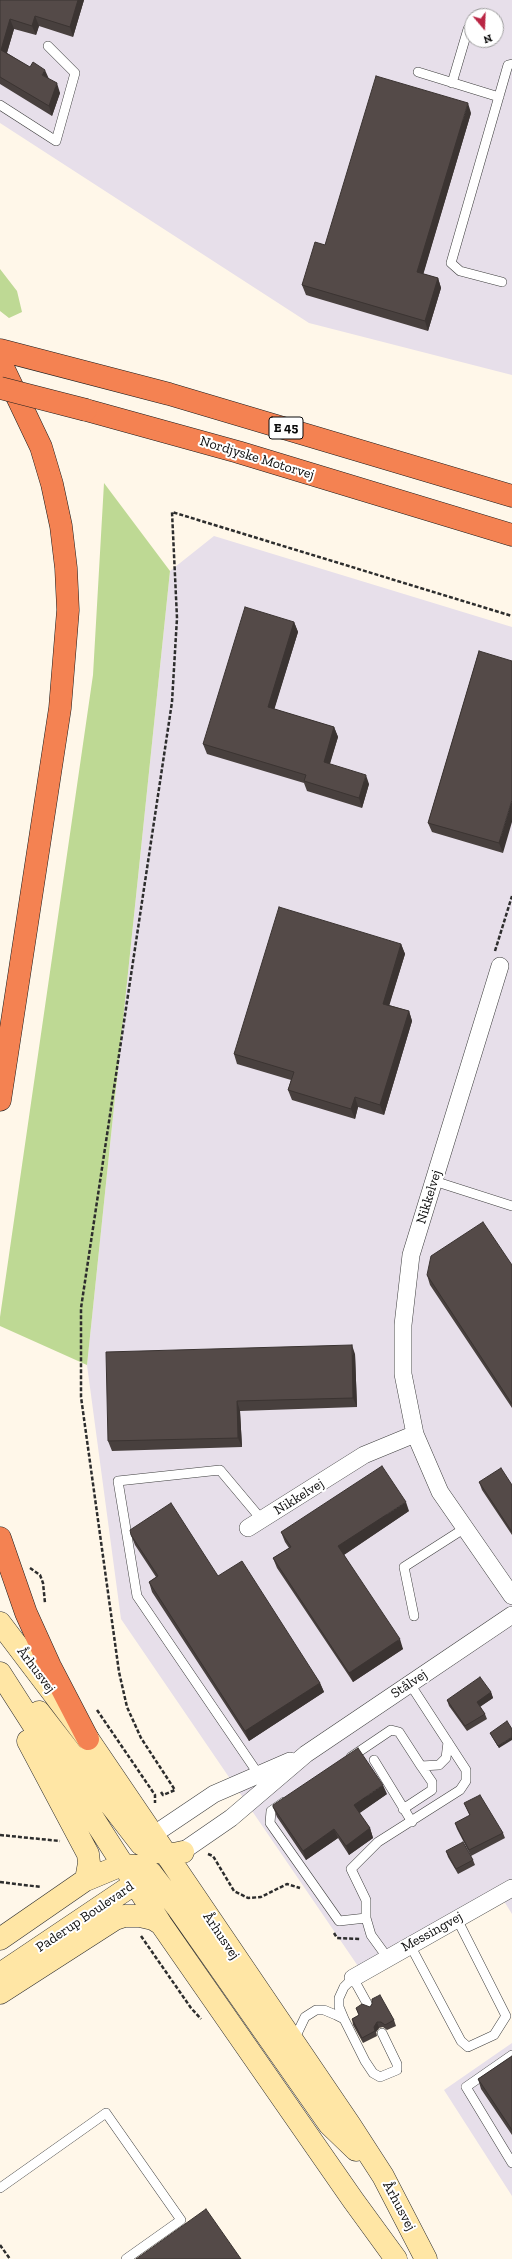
<!DOCTYPE html>
<html>
<head>
<meta charset="utf-8">
<style>
  body { margin:0 }
  #map { position:relative; width:512px; height:2259px; overflow:hidden; background:#fff7e9; font-family:"Zilla Slab",serif }
  canvas { display:block }
  .north { position:absolute; left:464px; top:8px; width:40px; height:40px; box-sizing:border-box; background:#fff; border:1px solid #9d9d9d; border-radius:50%; rotate:161deg; font-size:11px; font-weight:700; line-height:16px; text-align:center; color:#0b0b0b }
  .north::after { content:''; display:block; margin:auto; width:14px; height:18px; background:#ba2544; clip-path:polygon(50% 0,100% 100%,50% 72%,0 100%) }
</style>
</head>
<body>
<div id="map">
<canvas width="512" height="2259"></canvas>
<div class="north">N</div>
</div>
<script>
const ctx = document.querySelector('canvas').getContext('2d');
ctx.lineJoin = 'round';
function fillPath(path, color) { ctx.fillStyle = color; ctx.fill(path, 'evenodd'); }
const poly = rows => new Path2D(rows.map(r => 'M' + r).join(''));
function stroke(path, color, width, dash) { ctx.strokeStyle = color; ctx.lineWidth = width; ctx.lineCap = dash ? 'butt' : 'round'; ctx.setLineDash(dash || []); ctx.stroke(path); }
function write(font, color, halo, rows, align = 'center') {
  ctx.font = font + ' "Zilla Slab",serif'; ctx.lineWidth = 4; ctx.setLineDash([]); ctx.textBaseline = 'middle'; ctx.strokeStyle = halo; ctx.fillStyle = color; for (const [text, x, y, turn = 0] of rows) {
    ctx.save(); ctx.translate(x, y); ctx.rotate((+turn || 0) * Math.PI / 180); ctx.textAlign = isNaN(turn) ? turn : align; if (halo) ctx.strokeText(text, 0, 0); ctx.fillText(text, 0, 0); ctx.restore();
  }
}
const industrial = poly([
  [0,0,512,0,512,375,309,323,0,123],
  [472,16,496,16,496,40,472,40],
  [214,536,512,627,512,1914,502,1898,362,1972,121,1619,87,1365,170,571],
  [512,2043,512,2196,444,2090]
]);
const forest = poly([
  [0,269,17,291,22,312,9,318,0,311],
  [104,483,170,571,87,1365,0,1326,0,1317,93,675]
]);
const path = poly([
  [495,951,512,896],
  [30,1568,40,1575,43,1583,45,1603],
  [97,1710,155,1795,155,1803],
  [161,1792,163,1795,175,1790,141,1738,127,1707,119,1672,81,1397,81,1308,172,702,177,618,172,512,512,616],
  [0,1835,60,1841],
  [208,1854,213,1856,234,1891,248,1898,261,1897,287,1884,300,1888],
  [0,1882,41,1887],
  [334,1933,337,1938,360,1939],
  [141,1936,191,2008,201,2019],
  [0,2245,10,2259]
]);
const lane = poly([
  [418,72,499,97],
  [452,83,468,29],
  [0,105,56,141,75,73,48,46],
  [502,282,460,271,451,263,508,65,512,64],
  [434,1181,512,1206],
  [414,1616,404,1567,465,1528],
  [351,1757,391,1730,399,1732,421,1766,439,1765,446,1758,448,1742],
  [374,1760,412,1822],
  [259,1775,137,1596,118,1481,220,1470,262,1520],
  [284,1802,271,1811,270,1823,339,1921,366,1918],
  [403,1809,432,1790,432,1782,421,1766],
  [410,1945,461,2041,468,2047,494,2035,506,2016,457,1919],
  [387,1957,371,1935,366,1918,366,1900,351,1869,378,1842,460,1790,466,1781,466,1770,410,1684],
  [344,2019,339,2007,339,1998,344,1987,353,1978,369,2007],
  [294,2040,305,2017,316,2010,324,2010,336,2015,344,2019,365,2061,373,2073,380,2077,397,2070,397,2064,382,2033],
  [512,2055,466,2087,512,2163],
  [0,2188,106,2113,181,2220,126,2259]
]);
const street = poly([
  [500,966,411,1255,403,1325,403,1374,415,1434,440,1492,512,1596],
  [248,1528,364,1455,415,1434],
  [153,1835,214,1794,290,1761],
  [173,1858,231,1818,306,1754,512,1615],
  [353,1978,512,1888]
]);
const secondary = poly([
  [0,1623,88,1739,350,2125,383,2176,426,2259],
  [0,1673,161,1924,353,2200,396,2259],
  [39,1712,141,1844,156,1852,174,1854,183,1852],
  [28,1741,88,1854,89,1863,86,1880],
  [86,1880,122,1865,138,1866,151,1873,177,1907,329,2124,356,2150],
  [0,1939,97,1872],
  [0,1974,146,1876],
  [0,1993,115,1919,124,1916,140,1916,153,1919,161,1924]
]);
const highway = poly([
  [0,350,169,394,512,496],
  [0,361,41,447,52,484,61,526,66,568,68,610,60,708,0,1100],
  [86,410,238,452,512,535],
  [0,1538,26,1613,50,1666,88,1739]
]);
const highwayBridge = poly([
  [0,388,86,410]
]);
const wall = poly([
  [0,0,84,0,73,37,39,26,36,35,14,29,7,53,48,79,60,93,52,116,0,84],
  [471,113,423,274,438,278,441,288,428,331,306,295,302,285,325,245],
  [294,622,298,632,274,709,334,727,338,737,330,764,369,784,362,808,307,791,304,783,207,754,203,744],
  [479,651,503,853,432,832,428,823],
  [401,944,405,954,389,1005,409,1011,412,1021,384,1115,358,1107,355,1119,292,1100,288,1090,291,1080,237,1064,234,1054],
  [512,1265,512,1408,430,1285,427,1275],
  [355,1354,357,1407,240,1411,242,1447,112,1451,108,1441],
  [479,1482,512,1485,512,1535,482,1490],
  [409,1511,344,1555,403,1649,353,1682,277,1568,273,1558,289,1548,285,1542,281,1532],
  [131,1535,218,1576,320,1683,324,1692,249,1741,152,1592,149,1582,156,1577,135,1545],
  [491,1692,493,1698,480,1707,485,1714,487,1719,467,1731,449,1706,447,1700],
  [512,1729,499,1748,491,1735,490,1733],
  [387,1794,359,1813,370,1828,373,1838,349,1855,338,1838,306,1860,277,1817,273,1807],
  [464,1803,503,1833,505,1838,471,1856,457,1829,455,1823,470,1816],
  [446,1851,473,1860,475,1865,458,1874,448,1857],
  [372,2004,394,2020,396,2026,387,2030,383,2027,379,2028,376,2032,377,2036,363,2043,353,2025,352,2019,359,2015,356,2008,370,2007],
  [512,2056,512,2135,481,2089,478,2079]
]);
const shadedWall = poly([
  [78,0,84,0,73,37,70,27],
  [35,16,39,26,36,35,32,26],
  [10,19,14,29,5,59,1,50],
  [45,70,49,79,42,75],
  [57,83,60,93,52,116,49,106],
  [468,103,471,113,421,282,417,272],
  [438,278,441,288,428,331,425,321],
  [294,622,298,632,272,717,268,707],
  [334,727,338,737,327,772,324,762],
  [366,775,369,784,362,808,359,798],
  [512,800,512,822,503,853,499,843],
  [401,944,405,954,387,1013,383,1004],
  [409,1011,412,1021,384,1115,380,1105],
  [355,1097,358,1107,355,1119,351,1109],
  [352,1345,355,1354,357,1407,353,1398],
  [237,1401,240,1411,242,1447,238,1438],
  [406,1502,409,1511,342,1556,338,1546],
  [400,1639,403,1649,353,1682,349,1673],
  [320,1683,324,1692,249,1741,245,1731],
  [491,1692,493,1698,479,1707,477,1702],
  [512,1737,512,1740,499,1748,498,1746],
  [383,1785,387,1794,357,1815,354,1805],
  [370,1828,373,1838,349,1855,346,1846],
  [334,1829,338,1838,306,1860,303,1851],
  [377,2022,379,2028,376,2032,377,2036,374,2027]
]);
const building = poly([
  [0,0,78,0,70,27,35,16,32,26,10,19,1,50,30,67,33,62,45,70,42,75,57,83,49,106,0,77,0,0],
  [376,76,468,103,417,272,438,278,425,321,302,285,315,242,325,245,376,76],
  [245,607,294,622,268,707,334,727,324,762,366,775,359,798,304,781,306,775,203,744,245,607],
  [479,651,512,661,512,800,499,843,428,823,479,651],
  [279,907,401,944,383,1004,409,1011,380,1105,355,1097,351,1109,288,1090,294,1072,234,1054,279,907],
  [483,1222,512,1265,512,1404,427,1275,431,1256,483,1222],
  [352,1345,353,1398,237,1401,238,1438,108,1441,106,1352,352,1345],
  [382,1466,406,1502,338,1546,400,1639,349,1673,273,1558,291,1547,281,1532,382,1466],
  [501,1468,512,1485,512,1532,479,1482,501,1468],
  [171,1503,218,1576,242,1561,320,1683,245,1731,149,1582,158,1576,131,1535,130,1530,171,1503],
  [480,1677,491,1692,477,1702,485,1714,465,1726,447,1700,480,1677],
  [507,1721,512,1729,512,1737,498,1746,490,1733,507,1721],
  [358,1748,383,1785,354,1805,370,1828,346,1846,334,1829,303,1851,273,1807,273,1805,358,1748],
  [480,1795,503,1833,469,1850,455,1823,470,1815,464,1803,480,1795],
  [463,1842,473,1860,456,1869,446,1851,463,1842],
  [380,1995,394,2020,385,2025,381,2022,377,2022,374,2027,375,2031,362,2038,352,2019,359,2015,356,2008,362,2004,370,2007,372,2004,372,1999,380,1995],
  [512,2056,512,2130,478,2079,512,2056],
  [206,2209,241,2259,136,2259,206,2209]
]);
const shields = [
  [286,428,34]
];
const shieldNames = [
  ["E 45",286,428]
];
const streetNames = [
  ["Nordjyske Motorvej",257,458,17],
  ["Nikkelvej",429,1197,-73],
  ["Nikkelvej",299,1497,-32],
  ["Århusvej",36,1670,53],
  ["Stålvej",409,1684,-34],
  ["Paderup Boulevard",85,1917,-34],
  ["Messingvej",432,1932,-29],
  ["Århusvej",221,1936,56],
  ["Århusvej",399,2206,62]
];
fillPath(industrial, '#e7dfea');
fillPath(forest, '#bed994');
stroke(lane, '#3e3e3e', 10);
stroke(street, '#3e3e3e', 18);
stroke(secondary, '#2d2d2d', 23);
stroke(highway, '#1c1c1c', 23);
stroke(path, '#2d2d2d', 2.5, [4, 2]);
stroke(lane, '#fff', 9);
stroke(street, '#fff', 17);
stroke(secondary, '#ffe6a5', 22);
stroke(highway, '#f48252', 22);
stroke(highwayBridge, '#1c1c1c', 23, []);
stroke(highwayBridge, '#f48252', 22);
fillPath(wall, '#48403e');
fillPath(shadedWall, '#3b3432');
fillPath(building, '#544a48');
stroke(building, '#3b3432', 1);
for (const [x, y, w] of shields) { const box = new Path2D(); box.roundRect(x - w / 2, y - 11, w, 22, 3); ctx.fillStyle = '#fff'; ctx.fill(box); stroke(box, '#0b0b0b', 1); }
write('bold 13px', '#0b0b0b', null, shieldNames);
write('14px', '#0b0b0b', '#fff', streetNames);
</script>
</body>
</html>
